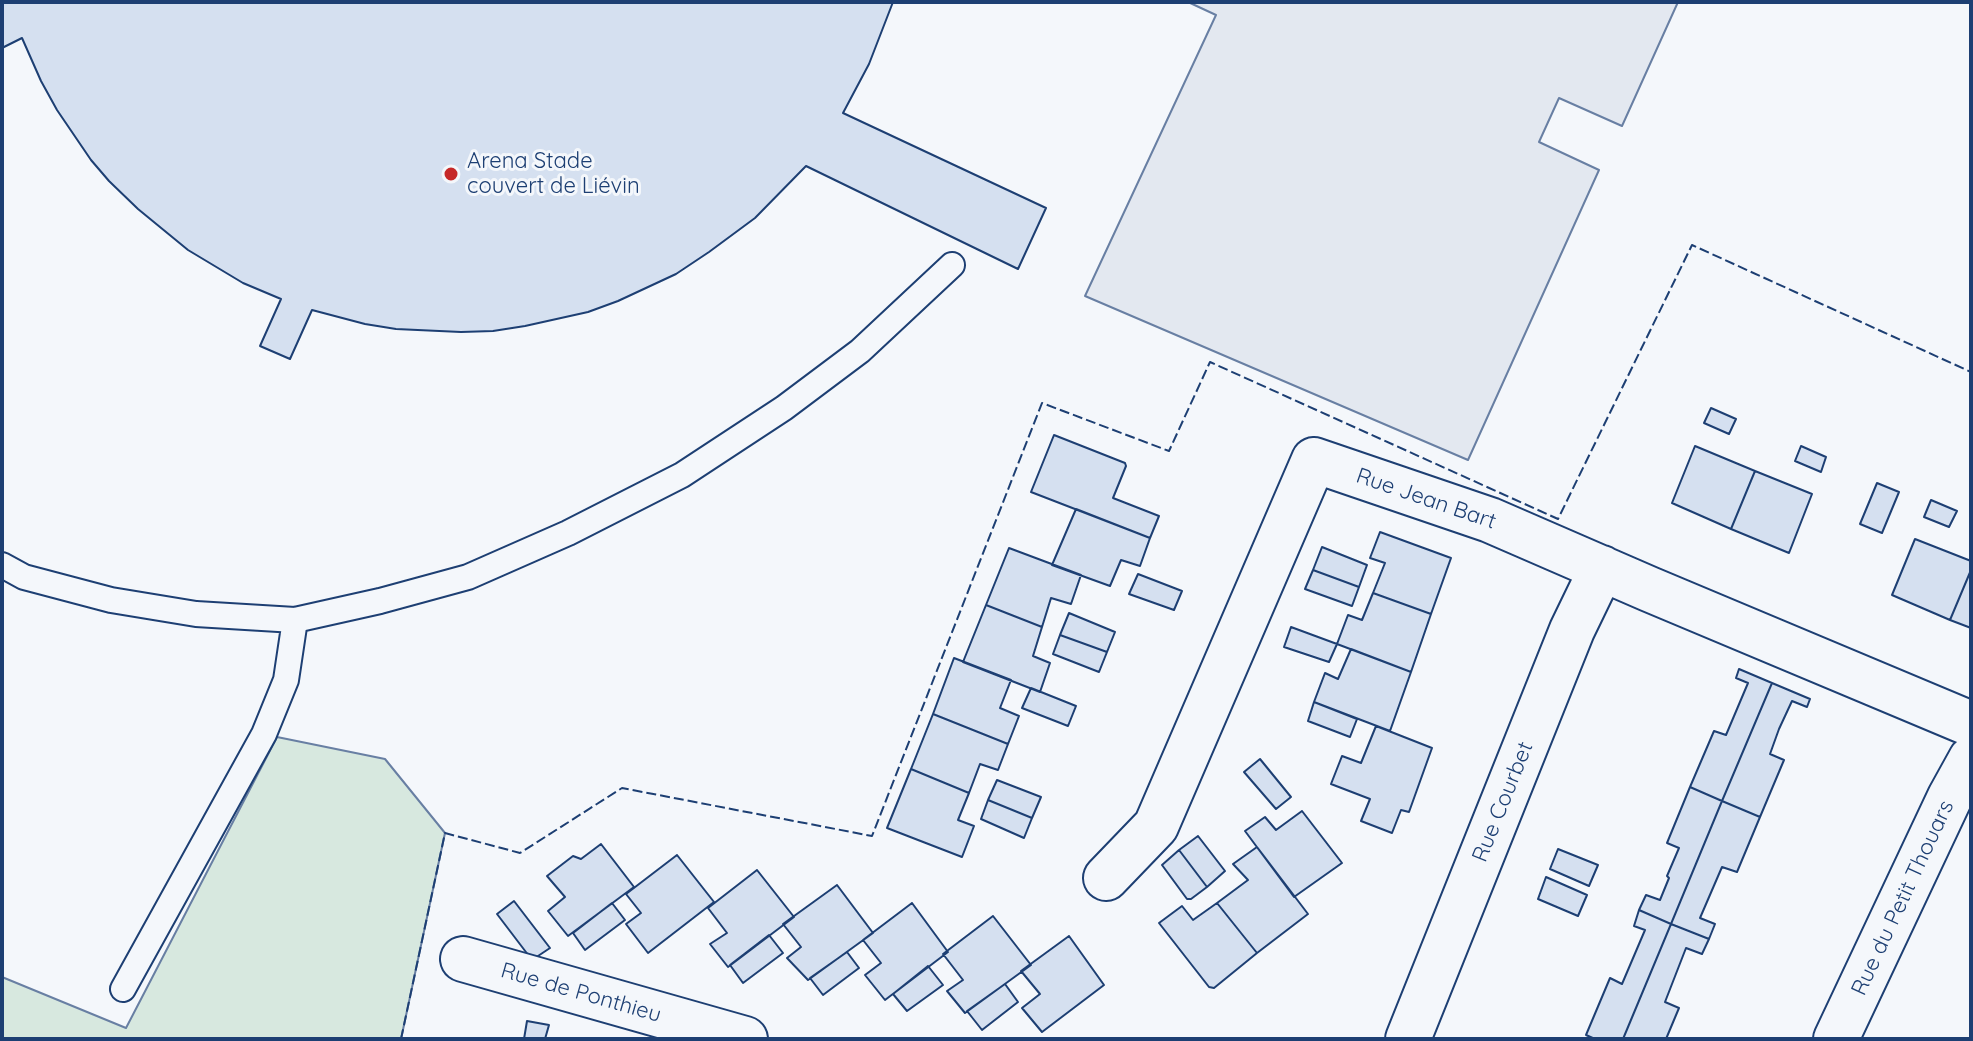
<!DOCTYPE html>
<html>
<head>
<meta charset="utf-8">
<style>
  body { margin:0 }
  #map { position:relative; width:1973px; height:1041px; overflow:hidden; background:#f4f7fb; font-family:Quicksand,sans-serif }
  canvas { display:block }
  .frame { position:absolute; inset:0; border:4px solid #1d3f73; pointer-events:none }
</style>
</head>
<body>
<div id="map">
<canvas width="1973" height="1041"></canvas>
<div class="frame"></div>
</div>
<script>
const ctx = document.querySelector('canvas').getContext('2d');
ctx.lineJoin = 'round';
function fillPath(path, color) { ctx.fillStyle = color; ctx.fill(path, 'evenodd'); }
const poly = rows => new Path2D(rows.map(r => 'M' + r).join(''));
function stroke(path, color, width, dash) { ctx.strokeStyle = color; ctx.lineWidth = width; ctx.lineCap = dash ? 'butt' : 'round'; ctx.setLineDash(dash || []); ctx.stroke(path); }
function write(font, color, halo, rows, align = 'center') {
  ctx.font = font + ' Quicksand,sans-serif'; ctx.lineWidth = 6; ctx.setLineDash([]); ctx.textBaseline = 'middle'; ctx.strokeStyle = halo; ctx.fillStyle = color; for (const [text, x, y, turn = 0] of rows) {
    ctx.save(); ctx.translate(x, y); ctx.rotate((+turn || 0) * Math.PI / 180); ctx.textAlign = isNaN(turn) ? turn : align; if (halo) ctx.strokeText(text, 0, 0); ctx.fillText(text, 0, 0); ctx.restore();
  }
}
const green = poly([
  [277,737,385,759,445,833,401,1039,2,1039,2,977,126,1028,277,737]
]);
const parking = poly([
  [1188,2,1678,2,1622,126,1559,98,1539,142,1599,170,1468,460,1085,296,1216,15,1188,2]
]);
const building = poly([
  [2,2,893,2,869,64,843,113,1046,208,1018,269,806,166,755,218,709,252,676,274,618,301,588,312,525,326,493,331,461,332,396,329,365,324,312,310,290,359,260,346,281,299,243,283,188,250,138,209,109,181,91,160,57,110,41,81,22,38,2,48,2,2],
  [1711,408,1736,419,1729,434,1704,423,1711,408],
  [1054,435,1125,463,1126,466,1113,498,1159,516,1150,538,1031,492,1054,435],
  [1695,446,1755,471,1731,529,1672,503,1695,446],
  [1801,446,1826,457,1821,472,1795,461,1801,446],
  [1755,471,1812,494,1789,553,1731,529,1755,471],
  [1877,483,1899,492,1882,533,1860,524,1877,483],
  [1931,500,1957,511,1949,527,1924,517,1931,500],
  [1076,509,1150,538,1140,566,1121,560,1110,586,1052,565,1076,509],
  [1380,532,1451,558,1431,614,1373,593,1385,563,1370,558,1380,532],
  [1915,539,1971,561,1971,570,1950,620,1892,595,1915,539],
  [1322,547,1367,565,1359,587,1313,570,1322,547],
  [1009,548,1081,575,1071,604,1051,598,1042,627,986,605,1009,548],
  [1313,570,1359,587,1352,606,1305,589,1313,570],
  [1971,570,1971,628,1950,620,1971,570],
  [1138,574,1182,591,1174,610,1129,594,1138,574],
  [1373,593,1431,614,1411,672,1337,644,1348,615,1362,620,1373,593],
  [986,605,1042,627,1033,656,1050,663,1040,692,963,662,986,605],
  [1069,613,1115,632,1107,652,1060,635,1069,613],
  [1291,627,1337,644,1329,662,1284,647,1291,627],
  [1060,635,1107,652,1099,672,1053,654,1060,635],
  [1351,649,1411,672,1390,731,1314,702,1325,673,1338,679,1351,649],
  [954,658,1011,680,1000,708,1019,716,1008,744,933,714,954,658],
  [1739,669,1772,683,1722,801,1690,787,1714,731,1726,735,1748,683,1736,678,1739,669],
  [1772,683,1810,699,1807,707,1792,701,1779,729,1770,754,1784,760,1760,817,1722,801,1772,683],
  [1031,688,1076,706,1068,726,1022,708,1031,688],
  [1314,702,1357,719,1350,737,1308,721,1314,702],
  [933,714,1008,744,998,770,980,764,969,793,911,769,933,714],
  [1376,726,1432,748,1409,812,1401,810,1392,833,1361,821,1370,799,1331,784,1342,756,1361,763,1376,726],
  [1260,759,1291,797,1276,809,1244,772,1260,759],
  [911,769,969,793,958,820,974,826,962,857,887,828,911,769],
  [997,780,1041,797,1032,818,988,800,997,780],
  [1690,787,1722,801,1671,924,1639,910,1646,895,1660,900,1669,878,1667,876,1679,848,1667,843,1690,787],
  [988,800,1032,818,1024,838,981,819,988,800],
  [1722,801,1760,817,1737,872,1722,867,1700,918,1715,924,1709,939,1671,924,1722,801],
  [1302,811,1342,863,1294,897,1245,831,1265,817,1276,830,1302,811],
  [1198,836,1225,871,1207,887,1179,850,1198,836],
  [601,844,634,887,568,936,548,911,565,897,547,876,573,856,581,859,601,844],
  [1257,847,1308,914,1257,953,1217,903,1248,880,1233,864,1257,847],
  [1558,849,1598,865,1589,886,1550,869,1558,849],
  [1179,850,1207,887,1191,899,1187,899,1162,865,1179,850],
  [677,855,714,902,648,953,626,924,641,913,626,894,677,855],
  [757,870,794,917,728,967,710,944,727,933,708,908,757,870],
  [1546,877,1587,895,1578,916,1538,899,1546,877],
  [837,885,873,933,808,980,787,958,801,947,783,924,837,885],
  [514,901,550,948,532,960,497,914,514,901],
  [612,903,625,920,585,950,573,933,612,903],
  [912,903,948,952,885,1000,865,975,881,963,863,940,912,903],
  [1217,903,1257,953,1214,988,1209,987,1159,923,1182,906,1193,920,1217,903],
  [1639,910,1671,924,1623,1039,1595,1039,1586,1035,1610,978,1622,984,1645,930,1634,926,1639,910],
  [993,916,1031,965,965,1013,947,991,963,980,943,954,993,916],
  [1671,924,1709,939,1702,954,1686,948,1665,1002,1679,1008,1666,1039,1623,1039,1671,924],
  [769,935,783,953,743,983,730,965,769,935],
  [1069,936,1104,985,1042,1032,1022,1008,1040,994,1021,971,1069,936],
  [847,952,859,968,823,995,810,978,847,952],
  [928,966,943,985,907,1011,893,994,928,966],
  [1005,984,1018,1002,982,1030,967,1011,1005,984],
  [527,1021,549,1025,545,1039,524,1039,527,1021]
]);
const lane = poly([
  [2,565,24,577,111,600,196,614,295,620,380,601,468,577,568,533,682,475,784,408,860,351,952,265],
  [123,989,264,734,286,680,295,620]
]);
const street = poly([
  [1106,878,1156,826,1314,460,1490,520,1649,589,1971,724],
  [463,959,745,1039],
  [1408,1039,1572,630,1602,568],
  [1836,1039,1950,797,1971,759]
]);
const fence = poly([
  [401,1039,445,833,520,853,622,788,872,836,1042,403,1169,451,1210,362,1558,519,1692,245,1971,372]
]);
const markers = [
  [451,174,8,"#c62828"]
];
const poiNames = [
  ["Arena Stade",467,161],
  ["couvert de Liévin",467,186]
];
const streetNames = [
  ["Rue Jean Bart",1426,499,19],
  ["Rue Courbet",1503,802,-68],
  ["Rue du Petit Thouars",1903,898,-65],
  ["Rue de Ponthieu",581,993,16]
];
fillPath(green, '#d7e8df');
stroke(green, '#687fa3', 2);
fillPath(parking, '#e3e8f0');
stroke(parking, '#687fa3', 2);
fillPath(building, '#d5e0f0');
stroke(building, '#1d3f73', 2);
stroke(lane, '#1d3f73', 28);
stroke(street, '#1d3f73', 48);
stroke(lane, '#f4f7fb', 24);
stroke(street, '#f4f7fb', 44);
stroke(fence, '#1d3f73', 2, [10, 4]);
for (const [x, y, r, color] of markers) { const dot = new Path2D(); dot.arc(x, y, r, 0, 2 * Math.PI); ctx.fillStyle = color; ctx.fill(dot); stroke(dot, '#f4f7fb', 3); }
write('22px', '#1d3f73', '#f4f7fb', poiNames, 'left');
write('22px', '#1d3f73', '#f4f7fb', streetNames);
</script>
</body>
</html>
